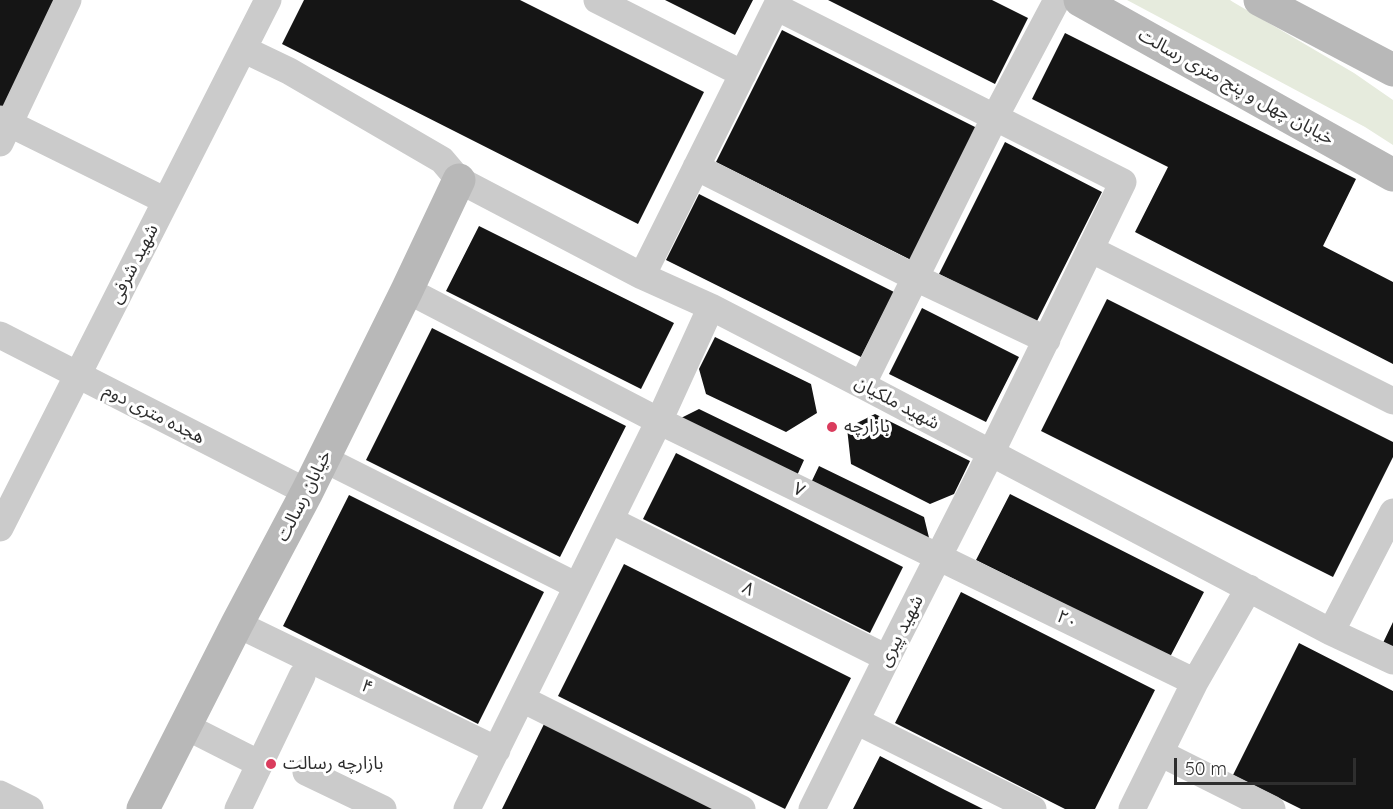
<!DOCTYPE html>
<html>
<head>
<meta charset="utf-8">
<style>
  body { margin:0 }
  #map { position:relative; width:1393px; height:809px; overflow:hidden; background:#fff; font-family:Quicksand,sans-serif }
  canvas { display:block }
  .scale { position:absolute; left:1174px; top:758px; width:182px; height:27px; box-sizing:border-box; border:3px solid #2e2e2e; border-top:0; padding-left:8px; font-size:18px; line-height:21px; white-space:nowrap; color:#2e2e2e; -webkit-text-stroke:4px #fff; paint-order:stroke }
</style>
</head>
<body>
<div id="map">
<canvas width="1393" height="809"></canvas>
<div class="scale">50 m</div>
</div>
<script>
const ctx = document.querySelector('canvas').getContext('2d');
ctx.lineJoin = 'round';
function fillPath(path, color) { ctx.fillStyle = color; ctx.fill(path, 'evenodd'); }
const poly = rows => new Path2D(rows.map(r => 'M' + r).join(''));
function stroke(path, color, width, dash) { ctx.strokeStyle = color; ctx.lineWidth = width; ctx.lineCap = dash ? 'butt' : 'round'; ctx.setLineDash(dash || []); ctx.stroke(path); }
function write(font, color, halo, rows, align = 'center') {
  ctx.font = font + ' Quicksand,"Noto Sans Arabic",sans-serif'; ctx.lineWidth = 6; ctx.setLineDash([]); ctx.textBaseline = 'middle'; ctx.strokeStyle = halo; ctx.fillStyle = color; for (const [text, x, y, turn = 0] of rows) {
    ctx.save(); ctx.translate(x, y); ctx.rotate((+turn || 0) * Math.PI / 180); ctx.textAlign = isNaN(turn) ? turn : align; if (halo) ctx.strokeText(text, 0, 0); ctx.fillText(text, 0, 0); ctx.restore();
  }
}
const green = poly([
  [1127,0,1230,0,1233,2,1354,73,1393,100,1393,145,1365,127]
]);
const building = poly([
  [0,0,57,0,2,109,0,108],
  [304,0,520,0,704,92,638,224,282,44],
  [665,0,753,0,735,35],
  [828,0,992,0,1028,18,995,84],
  [782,30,977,128,911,260,716,162],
  [1065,33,1356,179,1323,246,1393,282,1393,364,1135,232,1168,167,1032,99],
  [1005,142,1102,192,1036,323,939,274],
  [699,194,894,292,861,357,666,260],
  [479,226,674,323,641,389,446,291],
  [1107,299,1393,442,1393,457,1333,577,1041,431],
  [922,308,1019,357,986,422,889,374],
  [432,328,626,426,560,557,366,460],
  [715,337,811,384,817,413,786,432,706,394,699,369],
  [699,409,804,460,795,480,673,422],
  [875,414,970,461,954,494,930,504,851,464,847,428],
  [676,453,903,567,870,633,643,519],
  [819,466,924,517,931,546,809,487],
  [1010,494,1204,592,1170,657,976,560],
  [349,495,544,592,478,724,283,626],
  [624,564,851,678,785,809,558,696],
  [961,592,1155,690,1095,809,1065,809,895,723],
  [1393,622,1393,651,1382,645],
  [1299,643,1393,691,1393,809,1301,809,1233,775],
  [546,720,723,809,502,809],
  [880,756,945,790,983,809,853,809]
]);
const street = poly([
  [597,0,743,74],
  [243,49,289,71,442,160,459,180,642,276,711,307,862,385,1331,632,1393,661],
  [0,119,166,201],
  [0,143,68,0],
  [696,167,916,278,1047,340],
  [1090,249,1393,401],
  [642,276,776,7,1123,182,991,453,887,658,812,809],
  [407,290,659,421,1195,682],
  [0,335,307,492],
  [862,385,995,117,1057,0],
  [324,459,577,586],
  [610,520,887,658],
  [0,528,268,0],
  [237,624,497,750],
  [1331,632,1393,512],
  [522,699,742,809],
  [856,721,1033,809],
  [185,726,260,764],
  [1160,753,1272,809],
  [306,772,383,809],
  [0,794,30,809],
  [238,809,302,676],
  [467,809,659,421,711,307],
  [1132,809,1195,682,1249,588]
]);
const secondary = poly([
  [1080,0,1393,175],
  [1260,0,1393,70],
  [143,809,237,624,307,492,407,290,459,180]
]);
const markers = [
  [832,427,6,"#da3c5d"],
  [271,764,6,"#da3c5d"]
];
const streetNames = [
  ["خیابان چهل و پنج متری رسالت",1236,87,29],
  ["شهید شرفی",134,264,-63],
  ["شهید ملکیان",897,403,28],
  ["هجده متری دوم",154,414,27],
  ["۷",799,490,26],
  ["خیابان رسالت",304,496,-63],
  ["۸",748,589,26],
  ["۲۰",1067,620,26],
  ["شهید پیری",901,631,-63],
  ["۴",367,687,26]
];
const poiNames = [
  ["بازارچه",844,427],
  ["بازارچه رسالت",283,764]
];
fillPath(green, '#e6ebdd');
fillPath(building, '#151515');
stroke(street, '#cbcbcb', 27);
stroke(secondary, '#b8b8b8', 33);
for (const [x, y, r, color] of markers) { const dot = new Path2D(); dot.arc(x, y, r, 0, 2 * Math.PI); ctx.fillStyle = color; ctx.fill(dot); stroke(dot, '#fff', 2); }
write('18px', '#2e2e2e', '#fff', streetNames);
write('18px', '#2e2e2e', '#fff', poiNames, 'left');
</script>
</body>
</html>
